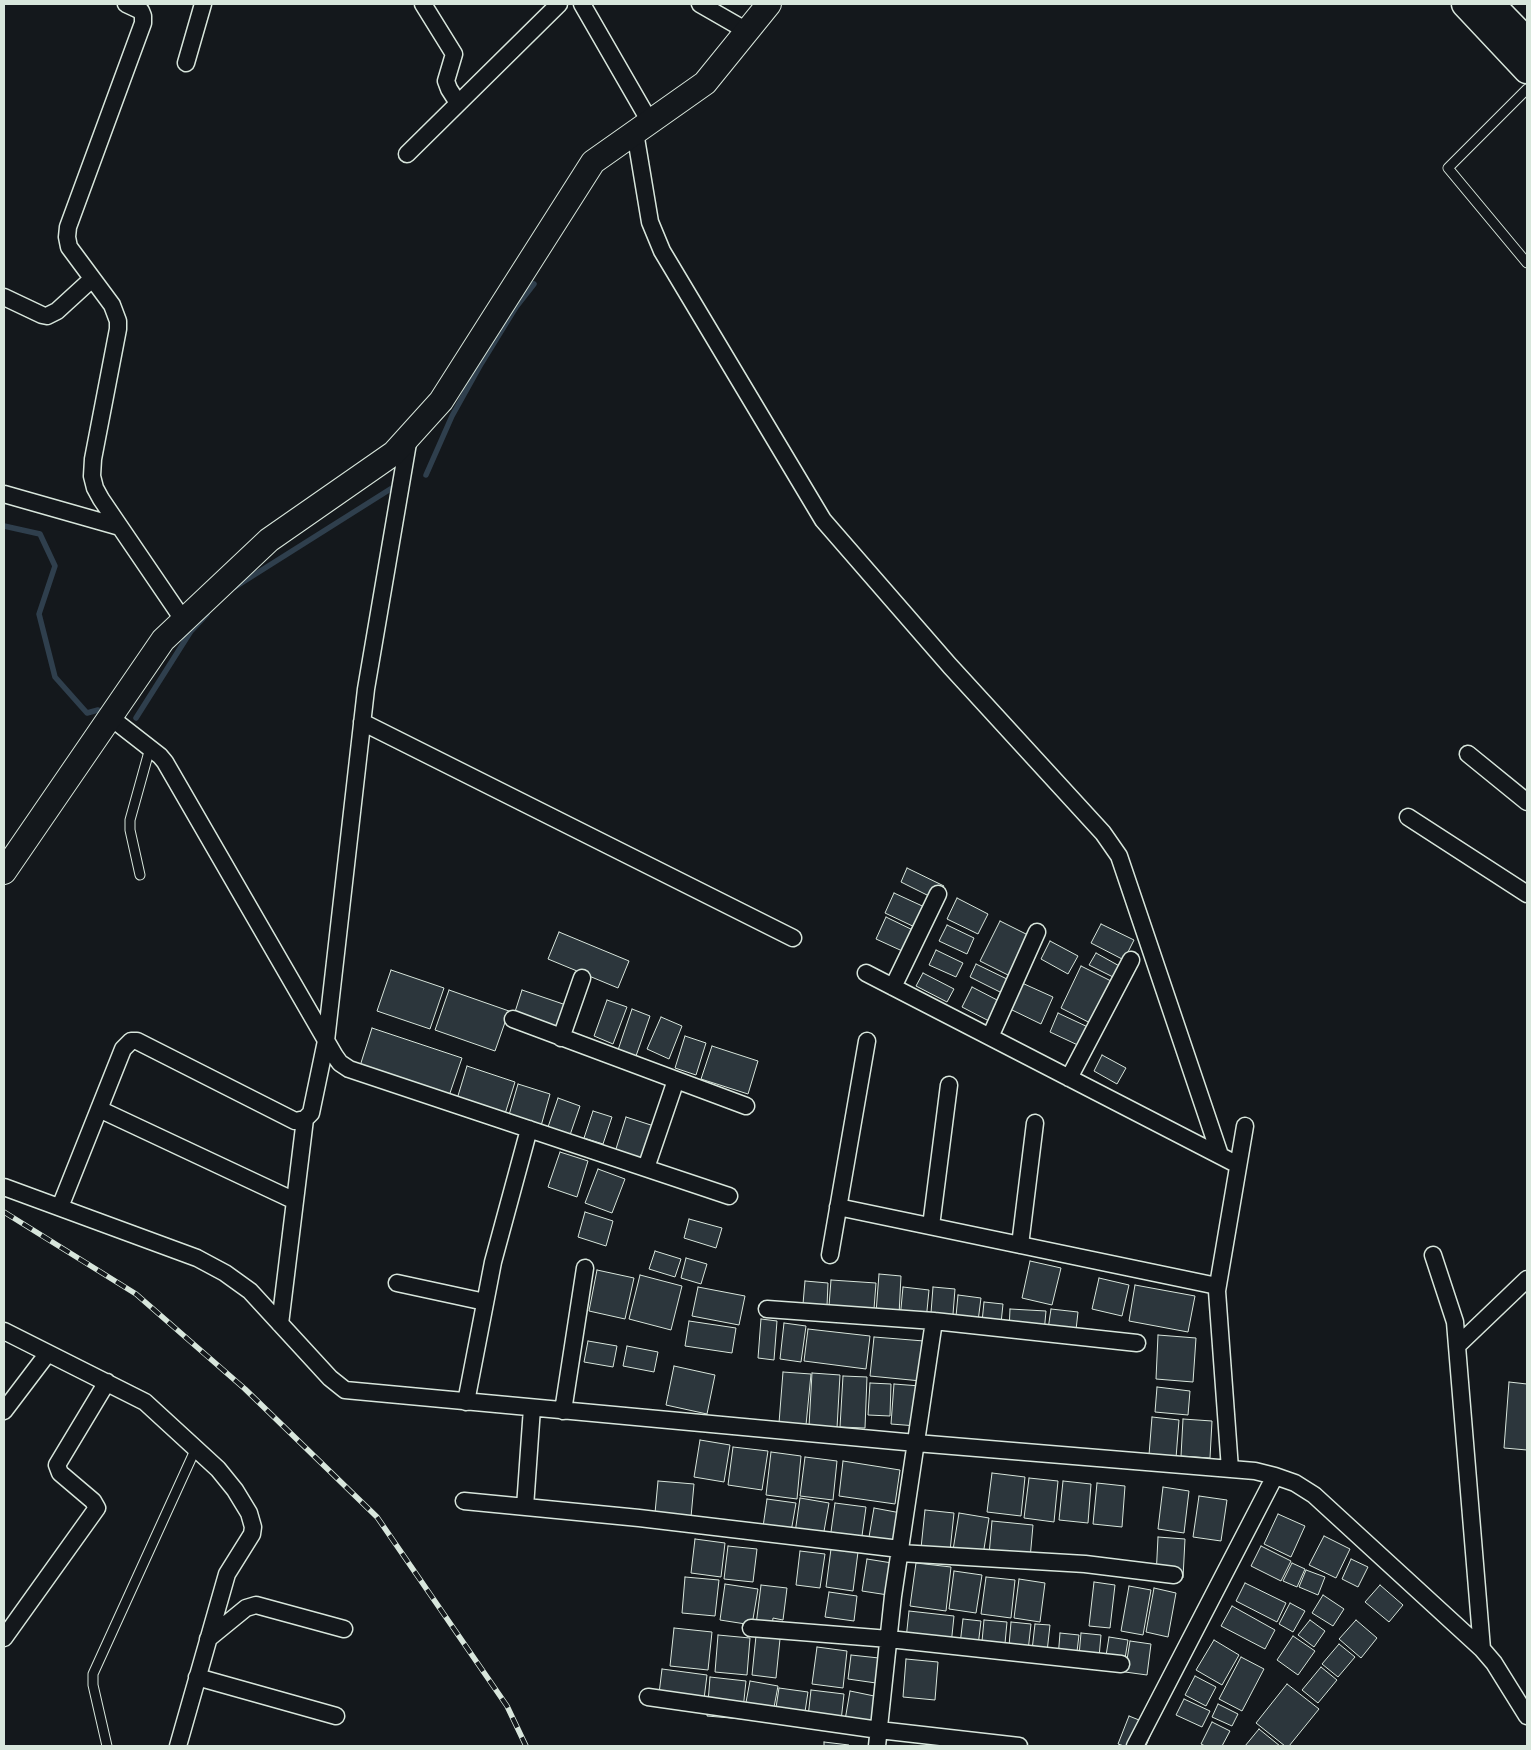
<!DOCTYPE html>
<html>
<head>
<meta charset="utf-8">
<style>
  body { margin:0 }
  #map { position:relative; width:1531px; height:1750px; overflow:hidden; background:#14181c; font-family:"Golos Text",sans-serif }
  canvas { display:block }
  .frame { position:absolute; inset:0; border:5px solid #d8e6dc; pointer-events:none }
</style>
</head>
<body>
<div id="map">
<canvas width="1531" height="1750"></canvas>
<div class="frame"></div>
</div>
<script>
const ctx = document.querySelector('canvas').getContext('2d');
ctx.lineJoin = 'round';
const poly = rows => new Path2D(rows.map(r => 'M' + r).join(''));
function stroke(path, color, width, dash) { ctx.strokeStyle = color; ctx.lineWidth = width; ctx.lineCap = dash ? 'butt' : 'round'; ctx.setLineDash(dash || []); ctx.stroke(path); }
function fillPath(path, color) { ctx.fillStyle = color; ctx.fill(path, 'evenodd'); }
const stream = poly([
  [426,475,452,416,481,364,516,307,534,284],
  [4,526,40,534,55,566,39,614,55,677,87,713,98,710],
  [235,587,392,488],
  [136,718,191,631,207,614]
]);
const building = poly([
  [907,868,944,886,937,900,901,882,907,868],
  [894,893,931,910,921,930,885,913,894,893],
  [957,898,988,914,978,934,947,919,957,898],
  [886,917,921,934,911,955,876,939,886,917],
  [1000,921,1034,938,1014,978,980,961,1000,921],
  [1101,924,1134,940,1124,960,1091,943,1101,924],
  [947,925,974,938,967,954,939,941,947,925],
  [559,932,629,961,618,988,548,959,559,932],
  [1050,941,1078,956,1068,974,1041,959,1050,941],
  [936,950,963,963,956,977,929,965,936,950],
  [1096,953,1123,968,1117,979,1089,965,1096,953],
  [976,964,1009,980,1002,993,970,977,976,964],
  [1081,966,1117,984,1096,1026,1061,1008,1081,966],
  [391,970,444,988,430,1029,377,1011,391,970],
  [923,973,954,989,947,1002,916,986,923,973],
  [1022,983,1053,997,1041,1024,1010,1009,1022,983],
  [972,987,999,1001,989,1021,962,1007,972,987],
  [449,990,509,1011,495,1051,435,1030,449,990],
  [522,990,569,1006,561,1031,514,1015,522,990],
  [607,1000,627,1007,613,1044,594,1036,607,1000],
  [632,1009,650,1016,636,1056,618,1050,632,1009],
  [1058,1013,1090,1028,1082,1047,1050,1032,1058,1013],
  [661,1017,682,1026,669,1059,647,1049,661,1017],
  [372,1028,462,1058,449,1096,360,1066,372,1028],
  [685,1036,706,1043,696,1075,675,1068,685,1036],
  [712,1046,758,1061,748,1094,701,1079,712,1046],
  [1102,1055,1126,1068,1117,1084,1094,1071,1102,1055],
  [467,1066,515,1082,505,1114,457,1099,467,1066],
  [518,1084,550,1094,541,1126,509,1115,518,1084],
  [558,1098,580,1106,570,1135,548,1127,558,1098],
  [593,1111,612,1117,603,1144,584,1138,593,1111],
  [626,1117,657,1127,645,1162,615,1152,626,1117],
  [560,1152,588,1161,577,1197,548,1187,560,1152],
  [598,1169,625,1179,612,1213,585,1203,598,1169],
  [585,1212,613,1221,606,1246,578,1237,585,1212],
  [689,1219,722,1228,716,1248,684,1238,689,1219],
  [655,1251,681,1259,675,1277,649,1269,655,1251],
  [686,1258,707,1264,701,1284,681,1278,686,1258],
  [1030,1261,1061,1268,1052,1305,1022,1298,1030,1261],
  [597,1270,634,1278,625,1319,589,1311,597,1270],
  [879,1274,901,1276,899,1315,876,1313,879,1274],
  [640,1275,682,1286,671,1330,629,1319,640,1275],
  [1099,1278,1129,1285,1122,1316,1092,1309,1099,1278],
  [831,1280,876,1283,874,1309,829,1306,831,1280],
  [805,1281,828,1283,827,1306,803,1304,805,1281],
  [1135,1285,1195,1296,1188,1332,1129,1321,1135,1285],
  [698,1287,745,1296,739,1325,692,1316,698,1287],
  [903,1287,929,1290,926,1321,900,1319,903,1287],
  [933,1287,955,1289,952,1327,930,1326,933,1287],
  [958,1295,981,1298,977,1329,955,1327,958,1295],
  [984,1302,1003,1304,1000,1333,981,1332,984,1302],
  [1010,1309,1046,1311,1044,1333,1009,1331,1010,1309],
  [1051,1309,1078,1312,1075,1339,1047,1336,1051,1309],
  [761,1319,777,1321,774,1360,758,1358,761,1319],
  [689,1321,736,1328,732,1353,685,1346,689,1321],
  [784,1323,806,1326,801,1362,780,1359,784,1323],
  [808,1329,870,1336,866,1369,804,1361,808,1329],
  [1158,1335,1196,1338,1193,1382,1156,1379,1158,1335],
  [874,1337,924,1341,921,1381,870,1376,874,1337],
  [588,1341,617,1346,613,1367,584,1362,588,1341],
  [627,1346,658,1352,654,1372,623,1366,627,1346],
  [674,1366,715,1375,707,1414,666,1405,674,1366],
  [783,1372,811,1374,806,1425,779,1423,783,1372],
  [812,1373,840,1375,837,1428,809,1426,812,1373],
  [843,1376,867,1377,865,1428,840,1427,843,1376],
  [1509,1382,1527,1384,1527,1450,1504,1448,1509,1382],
  [870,1383,891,1384,890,1416,868,1415,870,1383],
  [894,1384,920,1386,917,1426,891,1424,894,1384],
  [1157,1387,1190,1391,1188,1415,1155,1412,1157,1387],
  [1152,1417,1179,1420,1176,1458,1149,1455,1152,1417],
  [1183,1419,1212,1421,1210,1458,1181,1456,1183,1419],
  [700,1440,730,1445,724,1482,694,1477,700,1440],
  [733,1447,768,1451,762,1490,728,1485,733,1447],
  [771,1452,801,1456,797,1499,766,1495,771,1452],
  [805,1457,837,1461,833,1500,800,1496,805,1457],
  [843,1461,900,1470,895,1504,839,1496,843,1461],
  [992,1473,1025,1477,1021,1516,987,1512,992,1473],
  [1029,1478,1058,1481,1054,1522,1024,1518,1029,1478],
  [658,1481,694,1484,691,1517,655,1513,658,1481],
  [1063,1481,1091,1484,1088,1523,1059,1520,1063,1481],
  [1097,1483,1125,1486,1122,1527,1093,1524,1097,1483],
  [1163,1487,1189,1491,1184,1533,1158,1529,1163,1487],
  [1199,1496,1227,1500,1221,1541,1193,1537,1199,1496],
  [800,1498,829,1503,823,1537,795,1533,800,1498],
  [767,1499,796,1503,791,1532,763,1527,767,1499],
  [835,1503,866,1507,861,1543,830,1539,835,1503],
  [874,1508,901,1513,896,1542,869,1537,874,1508],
  [925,1510,954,1513,950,1551,921,1548,925,1510],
  [959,1513,989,1518,983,1555,953,1550,959,1513],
  [1278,1514,1305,1526,1291,1557,1264,1544,1278,1514],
  [992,1521,1033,1525,1030,1559,989,1555,992,1521],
  [1324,1536,1350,1549,1336,1578,1309,1565,1324,1536],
  [1158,1537,1185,1539,1183,1578,1156,1577,1158,1537],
  [695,1539,725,1543,721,1577,691,1573,695,1539],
  [728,1546,757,1549,753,1582,724,1579,728,1546],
  [1261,1546,1291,1561,1281,1581,1251,1566,1261,1546],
  [831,1549,858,1552,853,1591,826,1587,831,1549],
  [800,1551,825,1554,820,1588,796,1585,800,1551],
  [867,1559,892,1563,888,1595,862,1591,867,1559],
  [1351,1559,1368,1567,1358,1587,1342,1579,1351,1559],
  [916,1563,951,1567,946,1611,910,1606,916,1563],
  [1292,1563,1305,1569,1297,1587,1283,1581,1292,1563],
  [1306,1570,1325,1577,1318,1595,1299,1587,1306,1570],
  [954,1571,982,1575,976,1613,949,1609,954,1571],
  [685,1577,719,1580,715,1616,682,1613,685,1577],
  [986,1577,1015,1580,1011,1618,981,1614,986,1577],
  [1019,1579,1045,1583,1040,1622,1014,1618,1019,1579],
  [1094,1582,1115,1585,1110,1628,1089,1626,1094,1582],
  [1245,1583,1286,1603,1277,1622,1236,1601,1245,1583],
  [725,1584,758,1589,752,1625,720,1620,725,1584],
  [761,1585,787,1588,783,1620,773,1618,772,1627,756,1625,761,1585],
  [1380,1585,1403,1605,1389,1622,1365,1602,1380,1585],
  [1129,1586,1151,1590,1143,1635,1121,1631,1129,1586],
  [1154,1588,1176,1593,1168,1637,1146,1632,1154,1588],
  [829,1592,857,1596,854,1621,825,1617,829,1592],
  [1323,1595,1344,1609,1333,1626,1312,1613,1323,1595],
  [1290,1603,1305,1611,1293,1632,1279,1624,1290,1603],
  [1232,1606,1275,1630,1265,1649,1221,1626,1232,1606],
  [909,1611,954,1616,951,1645,906,1639,909,1611],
  [963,1619,981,1621,978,1646,960,1644,963,1619],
  [984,1620,1007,1622,1004,1654,981,1652,984,1620],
  [1310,1620,1325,1631,1314,1647,1298,1635,1310,1620],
  [1356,1620,1377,1638,1361,1658,1339,1639,1356,1620],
  [1011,1622,1031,1624,1027,1660,1008,1658,1011,1622],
  [1035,1624,1050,1625,1046,1661,1031,1659,1035,1624],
  [674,1628,712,1632,708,1670,670,1666,674,1628],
  [1060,1633,1079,1635,1076,1660,1058,1658,1060,1633],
  [1081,1633,1101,1635,1098,1669,1078,1667,1081,1633],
  [718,1635,750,1638,747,1675,715,1672,718,1635],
  [756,1636,780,1639,776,1678,752,1675,756,1636],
  [1293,1636,1315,1651,1298,1675,1277,1660,1293,1636],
  [1109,1637,1128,1640,1123,1671,1104,1668,1109,1637],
  [1214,1640,1239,1655,1222,1685,1196,1670,1214,1640],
  [1130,1641,1151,1644,1147,1675,1125,1672,1130,1641],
  [1339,1644,1355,1657,1338,1677,1322,1664,1339,1644],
  [817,1647,847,1651,843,1688,812,1684,817,1647],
  [851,1655,879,1658,876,1683,848,1679,851,1655],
  [1241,1657,1264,1669,1242,1711,1219,1699,1241,1657],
  [906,1659,938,1662,935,1700,903,1697,906,1659],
  [1321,1667,1337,1680,1318,1703,1302,1690,1321,1667],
  [662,1669,707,1675,703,1707,658,1702,662,1669],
  [1195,1676,1216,1687,1206,1706,1185,1695,1195,1676],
  [710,1677,746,1681,742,1719,707,1716,710,1677],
  [750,1681,778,1686,772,1718,744,1713,750,1681],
  [1287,1684,1319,1709,1289,1746,1285,1746,1256,1723,1287,1684],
  [779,1688,808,1692,803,1725,774,1721,779,1688],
  [811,1690,844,1694,840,1730,807,1726,811,1690],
  [850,1691,879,1697,872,1732,844,1726,850,1691],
  [1184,1699,1210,1711,1202,1727,1176,1715,1184,1699],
  [1218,1704,1238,1714,1232,1726,1212,1717,1218,1704],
  [1129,1716,1154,1726,1146,1746,1124,1746,1118,1744,1129,1716],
  [1212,1722,1230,1731,1222,1746,1205,1746,1201,1744,1212,1722],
  [1259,1729,1280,1746,1245,1746,1259,1729],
  [824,1742,849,1745,848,1746,824,1746,824,1742]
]);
const lane = poly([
  [1527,89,1448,168,1527,263],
  [140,875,130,830,130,820,150,748],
  [107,1746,93,1685,93,1674,196,1448]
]);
const street = poly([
  [126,4,141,11,143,16,143,23,68,227,67,237,69,247,112,305,118,321,118,329,93,459,92,476,95,488,101,499,184,621],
  [423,4,454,54,446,81,449,89,458,103],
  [582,4,650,122],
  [700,4,747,31],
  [186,63,203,4],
  [635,132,650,222,662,251,823,520,950,666,1103,833,1119,856,1220,1155],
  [407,154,559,4],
  [4,297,42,315,47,316,57,311,92,279],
  [4,494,120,527],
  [110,717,160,756,165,762,335,1056,340,1063,349,1069,729,1196],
  [362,722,793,938],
  [1468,754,1527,802],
  [1408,817,1527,894],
  [866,973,1238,1165],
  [893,987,938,894],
  [513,1019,746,1106],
  [990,1037,1037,932],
  [561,1038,582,978],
  [1069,1078,1131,960],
  [99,1109,295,1201],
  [646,1168,676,1080],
  [4,1187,197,1258,225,1273,250,1291,330,1378,345,1390,916,1443,1255,1471,1275,1476,1295,1483,1314,1495,1482,1649,1494,1663,1527,1716],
  [60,1207,123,1049,131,1041,137,1041,295,1121,305,1119,311,1113,326,1041,366,689,409,437],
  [838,1207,1217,1286],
  [931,1226,949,1085],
  [1020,1245,1035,1123],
  [830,1255,867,1041],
  [1433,1255,1455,1322,1482,1649],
  [397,1283,485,1302],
  [767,1309,934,1321,1137,1343],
  [280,1324,305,1119],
  [4,1331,145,1402,218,1469,235,1490,249,1513,253,1527,252,1534,227,1574,178,1746],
  [1457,1346,1527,1279],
  [466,1402,493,1262,529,1129],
  [4,1411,48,1353],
  [563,1411,585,1268],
  [1230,1469,1217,1291,1245,1126],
  [464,1501,639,1518,900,1549],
  [525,1507,532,1408],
  [900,1553,1085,1564,1174,1575],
  [751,1628,889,1639,1121,1664],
  [4,1638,97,1508,93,1501,60,1473,57,1465,107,1382],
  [208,1639,246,1608,256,1605,344,1629],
  [197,1677,336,1716],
  [648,1697,879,1730,1019,1746],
  [877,1746,893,1596,934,1321],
  [1135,1746,1275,1476]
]);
const secondary = poly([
  [4,872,163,640,269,540,394,453,441,401,593,162,705,83,769,4]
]);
const primary = poly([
  [1465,4,1527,70],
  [1491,4,1527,41]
]);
const rail = poly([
  [4,1212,136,1294,245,1389,377,1517,507,1706,526,1746]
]);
stroke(stream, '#2f3f4d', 5.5);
fillPath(building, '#2c363c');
stroke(building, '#d8e6dc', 1);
stroke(lane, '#d8e6dc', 11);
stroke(street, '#d8e6dc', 19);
stroke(secondary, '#d8e6dc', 26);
stroke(primary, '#d8e6dc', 29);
stroke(lane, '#14181c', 9);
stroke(street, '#14181c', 16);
stroke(secondary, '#14181c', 24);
stroke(primary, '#14181c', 26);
stroke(rail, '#d8e6dc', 5.5);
stroke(rail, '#14181c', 4, [11]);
</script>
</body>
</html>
